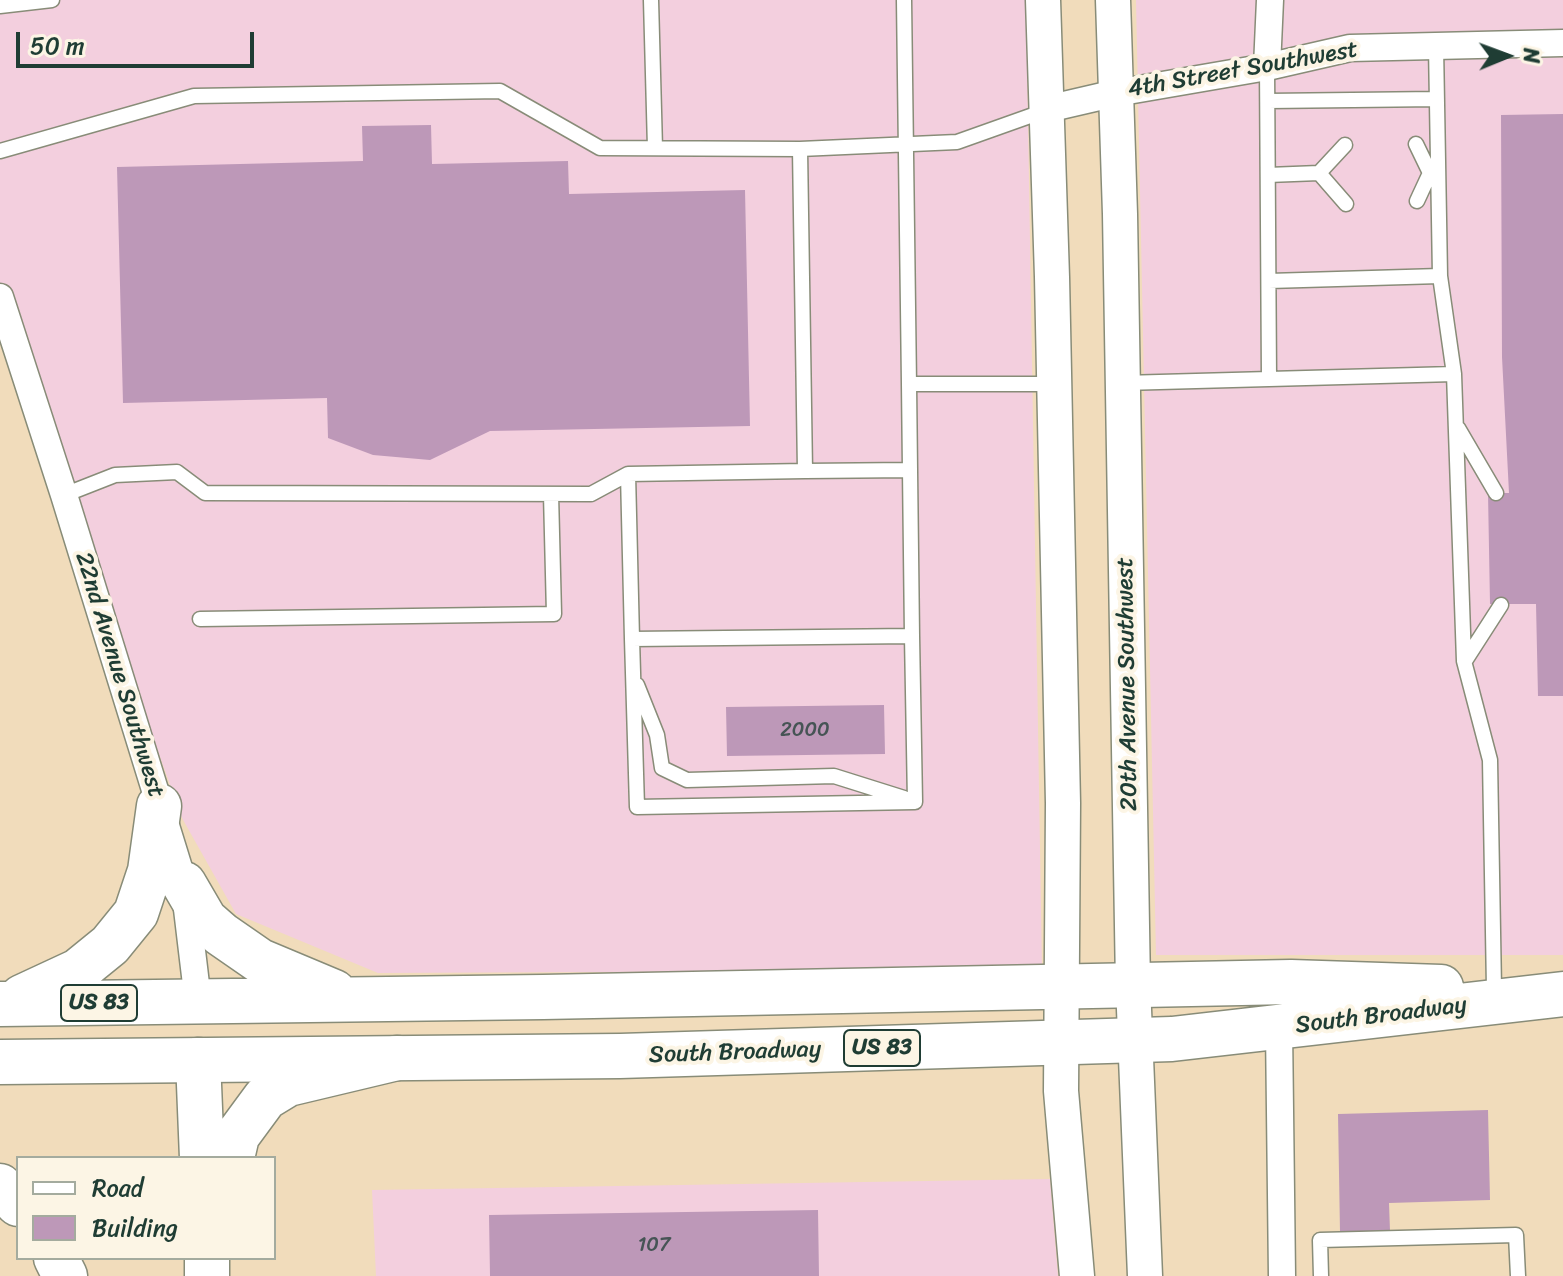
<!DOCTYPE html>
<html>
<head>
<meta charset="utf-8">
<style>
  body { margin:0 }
  #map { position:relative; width:1563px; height:1276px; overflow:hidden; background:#f1dcbb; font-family:Sriracha,sans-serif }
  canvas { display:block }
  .legend { position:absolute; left:16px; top:1156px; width:260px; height:104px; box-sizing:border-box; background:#fcf5e5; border:2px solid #a4ab9e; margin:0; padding:10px 14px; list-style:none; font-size:24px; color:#1f3d34 }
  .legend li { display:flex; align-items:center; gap:16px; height:40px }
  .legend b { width:40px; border:2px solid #a4ab9e }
  .north { position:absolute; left:1467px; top:16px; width:80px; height:80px; -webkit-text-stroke:6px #fcf5e5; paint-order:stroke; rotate:89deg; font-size:22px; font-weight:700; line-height:32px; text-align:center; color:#1f3d34 }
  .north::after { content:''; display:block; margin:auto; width:28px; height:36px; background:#1f3d34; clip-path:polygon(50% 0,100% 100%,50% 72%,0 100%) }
  .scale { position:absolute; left:16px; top:32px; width:238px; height:36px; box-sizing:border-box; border:4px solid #1f3d34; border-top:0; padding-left:10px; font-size:24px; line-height:28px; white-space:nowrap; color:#1f3d34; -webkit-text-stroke:6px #fcf5e5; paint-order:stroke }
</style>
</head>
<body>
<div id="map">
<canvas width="1563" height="1276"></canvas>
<ul class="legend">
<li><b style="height:10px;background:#fff"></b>Road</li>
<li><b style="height:22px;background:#bd98b8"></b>Building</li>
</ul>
<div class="north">N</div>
<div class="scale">50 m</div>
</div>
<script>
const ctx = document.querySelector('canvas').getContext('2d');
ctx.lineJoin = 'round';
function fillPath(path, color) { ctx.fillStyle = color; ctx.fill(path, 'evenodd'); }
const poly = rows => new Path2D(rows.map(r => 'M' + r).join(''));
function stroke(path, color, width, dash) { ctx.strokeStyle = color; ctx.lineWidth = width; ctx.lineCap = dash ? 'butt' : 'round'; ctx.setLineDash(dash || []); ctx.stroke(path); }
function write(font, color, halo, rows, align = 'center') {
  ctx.font = font + ' Sriracha,sans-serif'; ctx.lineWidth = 8; ctx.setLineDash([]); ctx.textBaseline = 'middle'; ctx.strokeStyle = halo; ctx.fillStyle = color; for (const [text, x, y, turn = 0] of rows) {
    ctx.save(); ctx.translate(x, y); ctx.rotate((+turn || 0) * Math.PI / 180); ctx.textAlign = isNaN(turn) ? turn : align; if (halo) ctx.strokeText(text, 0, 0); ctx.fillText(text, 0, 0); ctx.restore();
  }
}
const built = poly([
  [0,0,1026,0,1042,970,378,973,236,914,182,818,0,313],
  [1136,0,1563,0,1563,955,1156,955],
  [1050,1179,1058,1276,376,1276,372,1190]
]);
const building = poly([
  [1563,114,1563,696,1538,696,1536,604,1490,604,1488,493,1509,493,1502,357,1501,115],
  [431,125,432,164,568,161,569,194,745,190,750,426,490,431,430,460,373,455,328,438,327,398,123,403,117,167,363,161,362,126],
  [884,705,885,754,727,756,726,707],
  [1488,1110,1490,1200,1389,1203,1390,1231,1340,1232,1338,1114],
  [818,1210,819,1276,490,1276,489,1215]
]);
const service = poly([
  [651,0,655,148],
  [904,0,909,384,1054,384],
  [0,6,52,0],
  [1436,46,1440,276,1454,374,1464,661,1490,760,1494,989],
  [1267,67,1269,379,1454,374],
  [1268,101,1437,99],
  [1416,144,1430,173,1417,201],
  [800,149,805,471,910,470,909,384],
  [0,151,194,96,500,91,600,148,800,149,957,142,1047,110],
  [1319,173,1345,145],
  [1268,175,1319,173,1346,204],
  [1269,281,1440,276],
  [1123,383,1269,379],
  [1458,428,1496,493],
  [805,471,628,474,632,639,912,636,910,470],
  [64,495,115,475,177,472,205,493,591,494,628,474],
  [200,619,554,614,551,494],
  [632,639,637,807,915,802,912,636],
  [1465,661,1501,605],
  [637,685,657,735,662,768,687,780,834,776,904,798],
  [1321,1276,1320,1240,1516,1235,1518,1276]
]);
const minor = poly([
  [1267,67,1270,0],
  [1047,109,1116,93,1267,67,1350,48,1563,43],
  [0,297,64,495,184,884,198,1001],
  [1279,1028,1282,1276]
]);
const tertiary = poly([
  [1043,0,1052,277,1063,803,1061,1091,1077,1276],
  [1113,0,1120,214,1133,985,1145,1276]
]);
const trunk = poly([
  [184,884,205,920,221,934,260,961,334,992],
  [22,997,78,971,110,945,136,913,150,871,159,806],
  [0,1004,543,997,1291,982,1441,987],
  [0,1062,620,1056,1172,1039,1563,994]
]);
const motorway = poly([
  [198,1060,202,1158],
  [232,1158,237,1136,265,1098,288,1084,397,1058],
  [0,1186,18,1204],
  [56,1258,65,1276],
  [207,1258,207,1276]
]);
const numberNames = [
  ["2000",805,731],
  ["107",654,1246]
];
const shields = [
  [99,1003,76],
  [882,1048,76]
];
const shieldNames = [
  ["US 83",99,1003],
  ["US 83",882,1048]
];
const streetNames = [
  ["4th Street Southwest",1243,70,-10],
  ["22nd Avenue Southwest",119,675,73],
  ["20th Avenue Southwest",1128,684,-91],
  ["South Broadway",1381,1016,-7],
  ["South Broadway",735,1053,-2]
];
fillPath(built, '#f3cfde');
fillPath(building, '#bd98b8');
stroke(service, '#888c78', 17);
stroke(minor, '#888c78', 29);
stroke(tertiary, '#888c78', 37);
stroke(trunk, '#888c78', 47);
stroke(motorway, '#888c78', 47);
stroke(service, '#fff', 14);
stroke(minor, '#fff', 26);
stroke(tertiary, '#fff', 34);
stroke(trunk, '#fff', 44);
stroke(motorway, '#fff', 44);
write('20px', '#465455', null, numberNames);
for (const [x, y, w] of shields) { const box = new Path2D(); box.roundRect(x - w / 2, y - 18, w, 36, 6); ctx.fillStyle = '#fcf5e5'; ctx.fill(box); stroke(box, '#1f3d34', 2); }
write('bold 22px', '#1f3d34', null, shieldNames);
write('24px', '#1f3d34', '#fcf5e5', streetNames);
</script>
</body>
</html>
